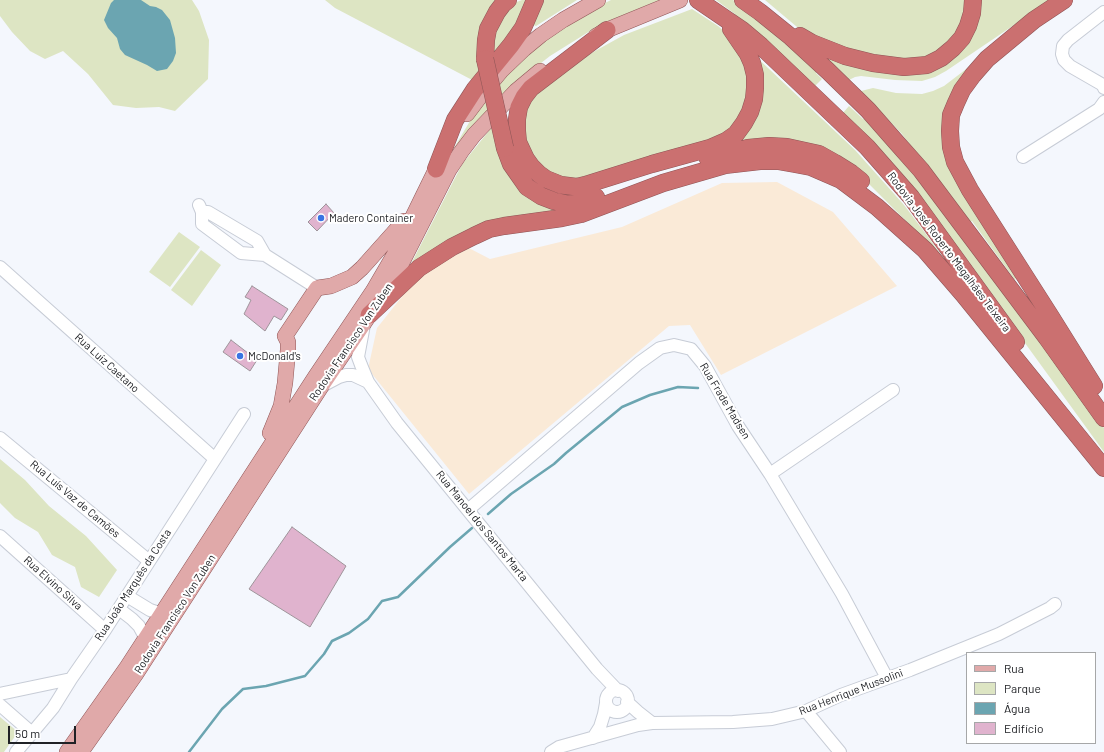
<!DOCTYPE html>
<html>
<head>
<meta charset="utf-8">
<style>
  body { margin:0 }
  #map { position:relative; width:1104px; height:752px; overflow:hidden; background:#f4f7fd; font-family:Barlow,sans-serif }
  canvas { display:block }
  .legend { position:absolute; left:966px; top:652px; width:130px; height:92px; box-sizing:border-box; background:#fff; border:1px solid #a6a7a8; margin:0; padding:5px 7px; list-style:none; font-size:12px; color:#202226 }
  .legend li { display:flex; align-items:center; gap:8px; height:20px }
  .legend b { width:20px; border:1px solid #a6a7a8 }
  .scale { position:absolute; left:8px; top:726px; width:68px; height:18px; box-sizing:border-box; border:2px solid #202226; border-top:0; padding-left:5px; font-size:12px; line-height:14px; white-space:nowrap; color:#202226; -webkit-text-stroke:3px #fff; paint-order:stroke }
</style>
</head>
<body>
<div id="map">
<canvas width="1104" height="752"></canvas>
<ul class="legend">
<li><b style="height:5px;background:#e0a9a9"></b>Rua</li>
<li><b style="height:11px;background:#dde5c3"></b>Parque</li>
<li><b style="height:11px;background:#6ba5b1"></b>Água</li>
<li><b style="height:11px;background:#e0b3ce"></b>Edifício</li>
</ul>
<div class="scale">50 m</div>
</div>
<script>
const ctx = document.querySelector('canvas').getContext('2d');
ctx.lineJoin = 'round';
function fillPath(path, color) { ctx.fillStyle = color; ctx.fill(path, 'evenodd'); }
const poly = rows => new Path2D(rows.map(r => 'M' + r).join(''));
function stroke(path, color, width, dash) { ctx.strokeStyle = color; ctx.lineWidth = width; ctx.lineCap = dash ? 'butt' : 'round'; ctx.setLineDash(dash || []); ctx.stroke(path); }
function write(font, color, halo, rows, align = 'center') {
  ctx.font = font + ' Barlow,sans-serif'; ctx.lineWidth = 4; ctx.setLineDash([]); ctx.textBaseline = 'middle'; ctx.strokeStyle = halo; ctx.fillStyle = color; for (const [text, x, y, turn = 0] of rows) {
    ctx.save(); ctx.translate(x, y); ctx.rotate((+turn || 0) * Math.PI / 180); ctx.textAlign = isNaN(turn) ? turn : align; if (halo) ctx.strokeText(text, 0, 0); ctx.fillText(text, 0, 0); ctx.restore();
  }
}
const industrial = poly([
  [777,182,833,212,897,286,721,375,690,325,669,326,469,494,368,369,377,328,419,275,463,245,490,259,622,227,722,183]
]);
const green = poly([
  [0,0,192,0,199,11,209,40,208,79,175,111,159,107,136,108,113,105,88,74,63,51,45,59,30,51,12,32,0,16],
  [325,0,502,0,481,76,476,82,335,8],
  [522,0,529,0,526,9,494,60,492,49,498,23,514,3],
  [542,0,577,0,536,26,531,24],
  [611,0,660,0,607,22,590,31,550,56,518,81,456,149,454,148,470,121,480,107,503,78,542,43,595,8],
  [716,0,733,0,751,13,754,13,817,71,816,73,822,79,814,87,733,15,735,14],
  [765,0,970,0,964,27,930,58,878,60,803,32],
  [978,0,1051,0,946,71,935,77,922,81,895,80,861,76,855,77,849,80,826,57,937,66],
  [692,9,718,26,725,32,746,60,748,102,734,126,719,138,568,181,549,175,524,143,526,104,568,66,624,35],
  [751,52,855,150,904,205,926,234,950,267,912,227,862,177,727,148,745,129],
  [978,60,944,128,1018,273,1015,280,972,221,968,223,902,134,861,91,873,88,896,93,922,94,933,91,944,86],
  [849,106,863,119,866,118,902,156,1023,316,1104,428,1104,452,935,219,842,114],
  [492,127,498,153,565,209,418,263,412,262,455,178,463,163],
  [179,232,200,247,170,287,149,272],
  [201,250,221,265,192,306,171,290],
  [0,459,25,480,49,506,86,536,117,570,99,597,81,587,75,567,52,555,38,532,15,518,0,503],
  [0,717,18,732,4,752,0,752]
]);
const water = poly([
  [114,0,141,0,150,6,156,7,162,10,170,20,175,38,176,53,173,61,167,69,157,71,147,65,125,55,120,49,117,38,108,28,104,20,111,3]
]);
const stream = poly([
  [488,514,511,494,554,464,566,453,622,407,650,395,678,387,698,388],
  [189,752,222,709,243,689,266,686,305,676,324,654,332,641,349,633,368,619,382,601,398,597,450,547,472,528]
]);
const building = poly([
  [326,204,334,213,317,231,308,222,326,204],
  [252,286,288,309,281,320,274,316,265,331,244,314,251,300,245,297,252,286],
  [231,340,257,360,250,371,223,352,231,340],
  [292,527,346,566,310,627,249,589,292,527]
]);
const minor = poly([
  [1104,12,1068,40,1063,46,1062,54,1064,60,1070,66,1103,85,1104,88],
  [1023,157,1099,109,1104,102],
  [199,205,202,212,202,224,241,253,265,255,317,288],
  [202,212,208,212,257,241,265,255],
  [0,267,215,459],
  [364,325,358,357,361,365,368,382,397,423,597,669,618,691],
  [322,386,339,377,346,375,353,375,368,382],
  [0,438,149,561],
  [770,474,893,390],
  [469,509,639,363,660,348,674,345,691,349,705,366,738,426,770,474,842,594,887,678],
  [0,536,105,630],
  [127,596,150,610,162,614],
  [119,609,132,619,139,626,146,639],
  '606 701a11 11 0 1 1 22 0a11 11 0 1 1-22 0Z',
  [0,694,71,679],
  [627,702,638,712,652,723],
  [0,705,32,733],
  [806,711,840,752],
  [593,738,600,727,604,714,606,703],
  [16,752,32,733,53,708,71,679,105,630,244,414],
  [551,752,559,747,638,725,652,723,733,722,772,719,806,711,841,695,910,670,999,634,1050,608,1055,604]
]);
const major = poly([
  [596,36,607,30,680,0],
  [467,114,482,94,502,70,524,49,541,35,563,20,598,0],
  [270,433,281,406,285,383,288,350,288,342,285,336,317,288,331,286,352,277,362,268,404,221],
  [67,752,127,667,315,377,373,291,394,255,441,159],
  [81,752,136,674,321,387,393,280,449,170,461,152,474,135,516,91,540,71]
]);
const highway = poly([
  [698,0,742,30,761,46,867,147,911,197,1016,342],
  [743,0,760,12,791,37,828,71,868,110,897,143,921,170,1047,338,1104,418],
  [1064,0,1034,20,987,59,973,75,962,90,956,103,951,115,950,131,951,147,955,162,970,190,1051,317,1094,386],
  [607,30,531,88,524,97,519,107,517,119,517,131,518,142,526,159,531,166,539,174,546,179,561,185,577,187,585,185,652,164,710,148,726,141,736,134,744,123,750,112,754,99,755,88,755,75,752,63,748,54,731,29],
  [800,36,812,43,845,56,873,63,904,67,927,65,941,58,953,48,962,38,968,26,972,13,973,0],
  [485,59,486,40,488,29,497,12,503,4,508,0],
  [505,148,511,164,518,174,527,187,541,196,554,201,567,204,582,203,596,197],
  [708,159,748,148,769,146,787,147,819,154,835,163,851,173,861,181],
  [436,169,455,120,475,89,511,45,523,28,535,0],
  [369,315,419,268,452,247,474,236,489,229,504,226,562,218,581,214,663,183,725,165,760,161,778,161,795,164,811,167,841,180,877,207,925,250,963,294,1104,468]
]);
const highwayBridge = poly([
  [485,59,505,148]
]);
const markers = [
  [321,218,4,"#3974e3"],
  [240,356,4,"#3974e3"]
];
const poiNames = [
  ["Madero Container",329,218],
  ["McDonald's",248,356]
];
const streetNames = [
  ["Rodovia José Roberto Magalhães Teixeira",949,252,53],
  ["Rodovia Francisco Von Zuben",351,342,-56],
  ["Rua Luiz Caetano",107,363,42],
  ["Rua Frade Madsen",725,401,59],
  ["Rua Luís Vaz de Camões",75,499,40],
  ["Rua Manoel dos Santos Marta",482,526,51],
  ["Rua Elvino Silva",53,583,42],
  ["Rua João Marquês da Costa",133,585,-57],
  ["Rodovia Francisco Von Zuben",175,614,-57],
  ["Rua Henrique Mussolini",851,692,-21]
];
fillPath(industrial, '#faead7');
fillPath(green, '#dde5c3');
fillPath(water, '#6ba5b1');
stroke(stream, '#6ba5b1', 2.5);
fillPath(building, '#e0b3ce');
stroke(building, '#9e949a', 1);
stroke(minor, '#c7ccd6', 14);
stroke(major, '#8f5556', 16);
stroke(highway, '#8f5556', 18);
stroke(minor, '#fff', 12);
stroke(major, '#e0a9a9', 15);
stroke(highway, '#cb7070', 17);
stroke(highwayBridge, '#8f5556', 18, []);
stroke(highwayBridge, '#cb7070', 17);
for (const [x, y, r, color] of markers) { const dot = new Path2D(); dot.arc(x, y, r, 0, 2 * Math.PI); ctx.fillStyle = color; ctx.fill(dot); stroke(dot, '#fff', 1.5); }
write('11px', '#202226', '#fff', poiNames, 'left');
write('11px', '#202226', '#fff', streetNames);
</script>
</body>
</html>
